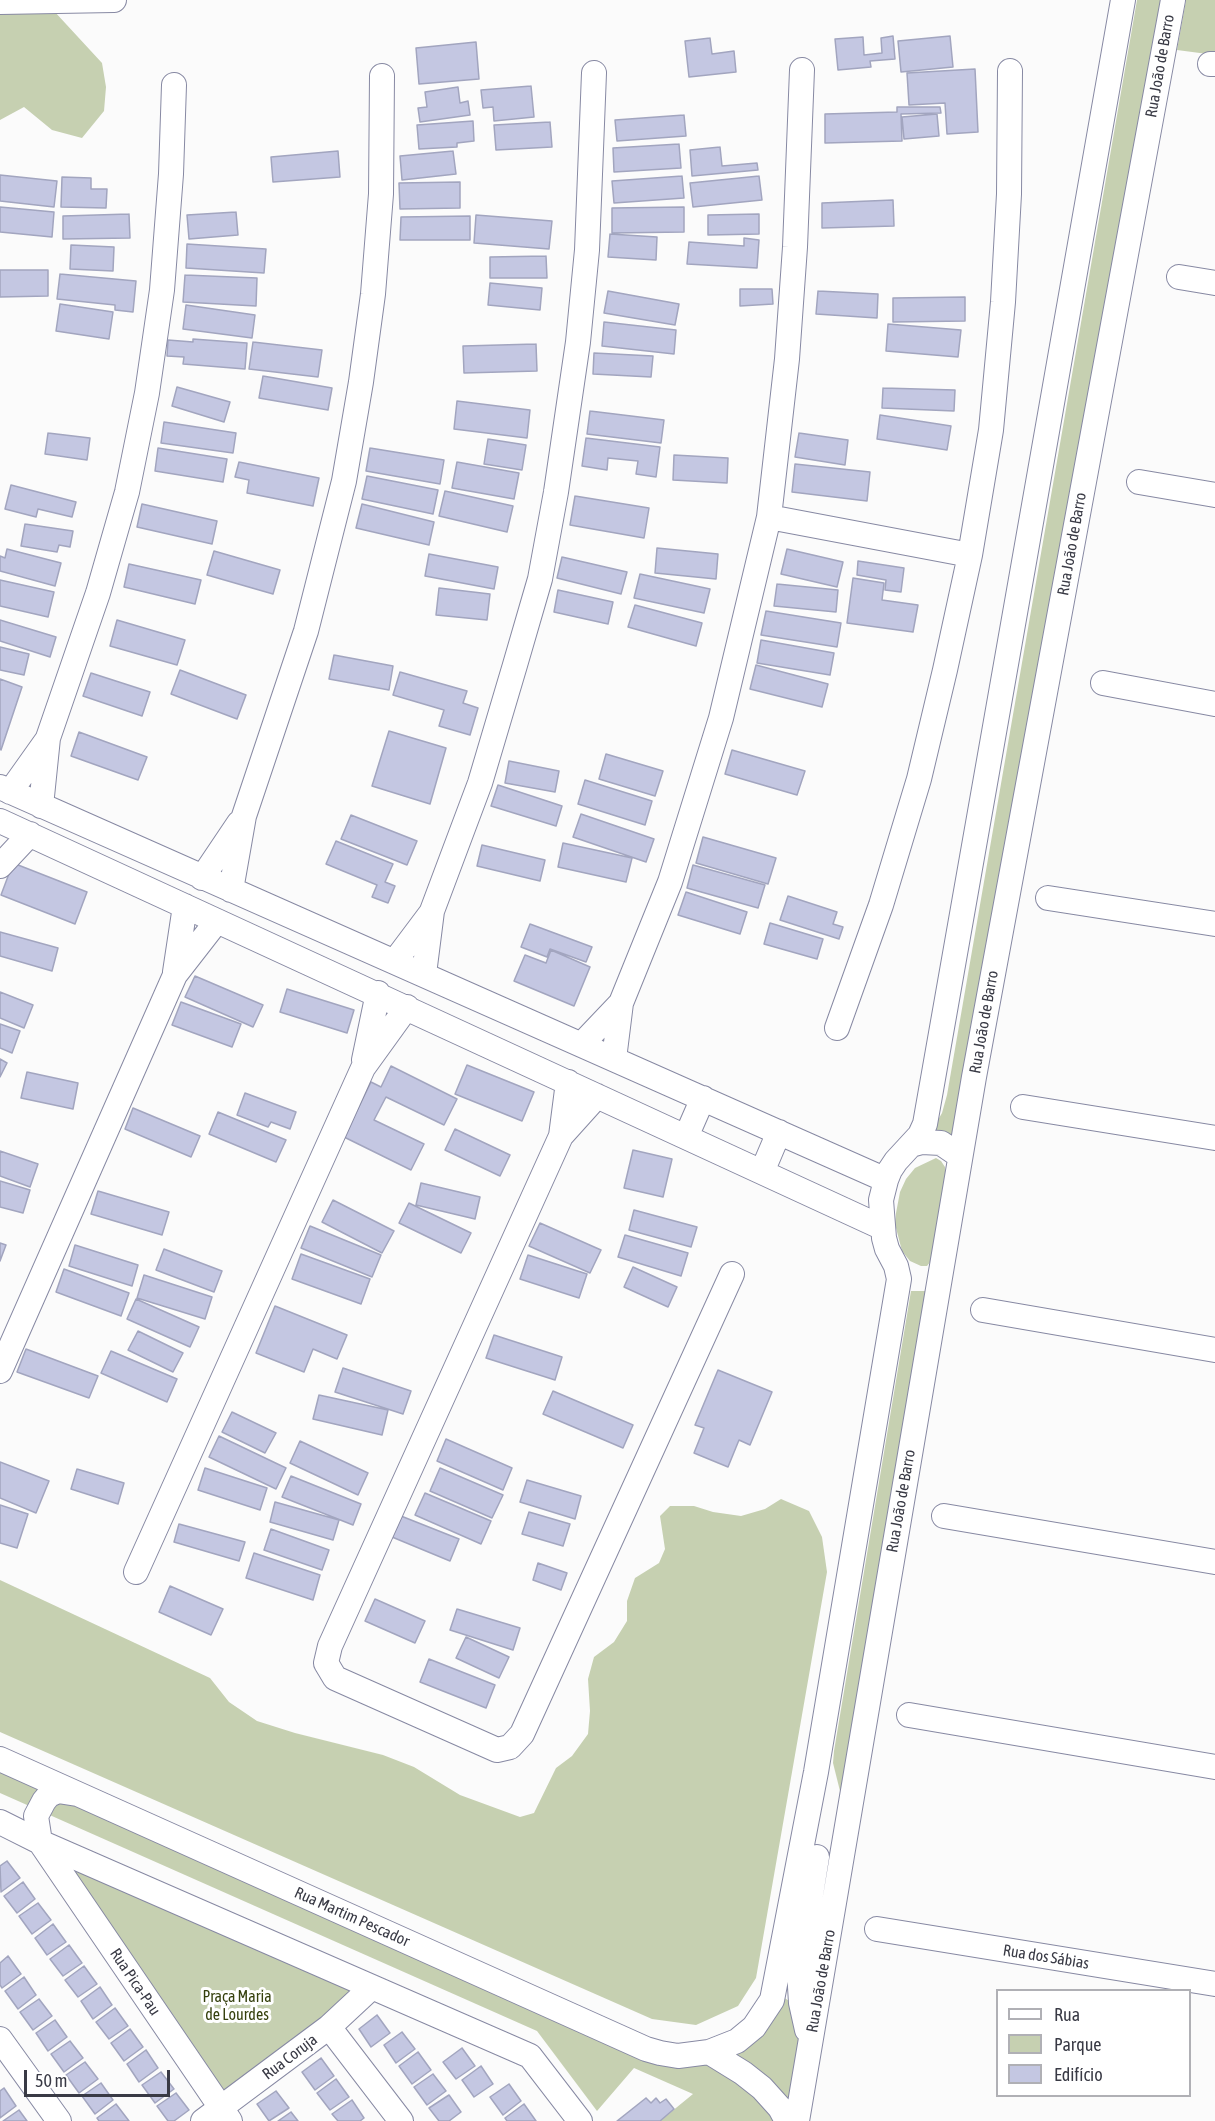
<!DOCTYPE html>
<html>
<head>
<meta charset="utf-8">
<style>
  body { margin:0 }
  #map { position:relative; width:1215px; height:2121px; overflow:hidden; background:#fbfbfb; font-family:"Asap Condensed",sans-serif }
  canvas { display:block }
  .legend { position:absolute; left:996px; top:1989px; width:195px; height:108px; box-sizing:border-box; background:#fff; border:2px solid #b0b0b5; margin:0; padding:8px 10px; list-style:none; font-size:18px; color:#393a45 }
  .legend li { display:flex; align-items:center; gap:12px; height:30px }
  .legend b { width:30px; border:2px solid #b0b0b5 }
  .scale { position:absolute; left:24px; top:2070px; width:146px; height:27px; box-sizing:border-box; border:3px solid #393a45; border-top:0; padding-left:8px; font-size:18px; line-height:21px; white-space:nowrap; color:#393a45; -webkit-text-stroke:4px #fff; paint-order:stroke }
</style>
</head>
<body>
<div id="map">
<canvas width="1215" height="2121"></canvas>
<ul class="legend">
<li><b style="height:8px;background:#fff"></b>Rua</li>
<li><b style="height:16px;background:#c6d0b1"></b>Parque</li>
<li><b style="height:16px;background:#c4c7e2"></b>Edifício</li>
</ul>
<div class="scale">50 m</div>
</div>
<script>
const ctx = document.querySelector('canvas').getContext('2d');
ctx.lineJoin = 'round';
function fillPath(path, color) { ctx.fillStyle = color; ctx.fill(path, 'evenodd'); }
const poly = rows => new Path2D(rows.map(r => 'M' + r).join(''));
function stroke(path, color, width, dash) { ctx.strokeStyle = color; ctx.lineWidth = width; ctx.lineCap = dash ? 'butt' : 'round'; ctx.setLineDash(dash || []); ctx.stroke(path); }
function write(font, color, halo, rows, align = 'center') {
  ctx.font = font + ' "Asap Condensed",sans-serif'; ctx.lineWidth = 6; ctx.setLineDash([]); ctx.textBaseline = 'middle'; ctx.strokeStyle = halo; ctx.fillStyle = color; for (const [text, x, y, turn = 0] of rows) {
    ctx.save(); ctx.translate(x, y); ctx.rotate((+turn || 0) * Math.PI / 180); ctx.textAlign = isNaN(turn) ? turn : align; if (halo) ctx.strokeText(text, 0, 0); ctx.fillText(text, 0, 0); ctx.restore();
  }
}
const green = poly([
  [1137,0,1161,0,956,1137,931,1132,942,1113,947,1095],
  [1186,0,1215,0,1215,55,1177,50],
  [54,11,102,63,106,87,104,111,82,138,52,130,24,107,0,120,0,12],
  [936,1158,941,1161,945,1167,945,1175,931,1261,927,1266,921,1266,910,1261,902,1251,895,1224,896,1213,900,1192,906,1179,915,1168],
  [911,1291,930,1291,839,1812,840,1791,833,1763,834,1751],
  [781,1499,809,1511,822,1537,827,1572,756,1978,738,2006,696,2025,652,2019,0,1732,0,1580,210,1678,229,1702,257,1721,295,1733,383,1755,414,1767,460,1795,520,1817,534,1813,556,1768,572,1756,588,1734,590,1711,588,1679,594,1657,614,1642,627,1621,627,1601,635,1578,659,1563,665,1549,660,1516,670,1506,694,1506,713,1512,741,1516,765,1509],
  [0,1767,665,2064,698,2066,722,2060,783,1997,794,2004,801,2047,788,2121,660,2121,693,2094,634,2068,597,2111,537,2031,0,1793],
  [45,1845,369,1987,222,2107]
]);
const building = poly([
  [893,36,895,59,870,61,871,67,838,70,835,39,863,37,864,55,882,53,881,38,893,36],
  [950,36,953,67,901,72,898,41,950,36],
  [710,38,712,54,734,51,736,72,689,77,685,41,710,38],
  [476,42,479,79,419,84,416,48,476,42],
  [975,69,978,132,947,134,945,103,909,105,907,73,975,69],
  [531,86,534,117,494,121,493,107,483,108,481,90,531,86],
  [458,87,460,103,468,101,470,115,420,122,418,108,427,107,425,92,458,87],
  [897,107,940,107,941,113,901,114,902,141,825,143,825,114,897,112,897,107],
  [937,114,939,136,904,139,902,117,937,114],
  [684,115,686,136,617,141,615,120,684,115],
  [473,121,474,141,457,143,457,147,419,149,417,125,473,121],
  [550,122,552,147,496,150,494,125,550,122],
  [679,144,681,168,614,172,613,148,679,144],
  [720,147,722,166,757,163,758,170,692,176,690,150,720,147],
  [338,151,340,177,273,182,271,157,338,151],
  [453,151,456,174,402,180,400,156,453,151],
  [0,175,57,181,54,207,0,201,0,175],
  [682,176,684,198,614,203,612,181,682,176],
  [759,176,762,200,693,207,690,183,759,176],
  [62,177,91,178,91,189,107,189,106,208,61,207,62,177],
  [460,182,460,208,400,209,399,183,460,182],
  [893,200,894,226,822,228,822,203,893,200],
  [0,207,54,212,52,237,0,232,0,207],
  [684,207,684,232,612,233,612,208,684,207],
  [236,212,238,235,189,239,187,215,236,212],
  [129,214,130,238,63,239,63,216,129,214],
  [759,214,759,234,708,235,708,215,759,214],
  [476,215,552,221,549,249,474,243,476,215],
  [470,216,470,240,400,240,401,217,470,216],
  [610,234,657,237,656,260,608,257,610,234],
  [744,238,759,240,757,268,687,264,689,242,744,246,744,238],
  [187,244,266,249,264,273,186,268,187,244],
  [71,245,114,247,113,271,70,269,71,245],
  [546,256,547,278,490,278,490,257,546,256],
  [0,270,48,270,48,296,0,297,0,270],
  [60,274,136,281,133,312,115,310,115,305,57,299,60,274],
  [185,275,257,278,256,306,183,302,185,275],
  [490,283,542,288,540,310,488,305,490,283],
  [740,289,772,289,773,304,740,306,740,289],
  [608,291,679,304,675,325,604,313,608,291],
  [818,291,878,294,877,318,816,314,818,291],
  [965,297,965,321,893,322,893,298,965,297],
  [60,304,113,312,109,339,56,331,60,304],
  [186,305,255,315,252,338,183,329,186,305],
  [604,322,676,330,674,354,602,346,604,322],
  [888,324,961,330,958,357,886,351,888,324],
  [193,339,247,343,245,369,183,364,184,357,167,356,168,340,193,342,193,339],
  [253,342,322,350,318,377,249,369,253,342],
  [536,344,537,371,464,373,463,346,536,344],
  [594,353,653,356,651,377,593,374,594,353],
  [263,376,332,388,328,410,259,398,263,376],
  [177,387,230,402,224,422,172,406,177,387],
  [883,388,955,390,954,411,882,408,883,388],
  [457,401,530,410,527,438,454,429,457,401],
  [590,411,664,420,661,443,587,434,590,411],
  [880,415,951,426,947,450,877,439,880,415],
  [164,422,236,433,233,453,161,443,164,422],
  [48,433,90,438,87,460,45,454,48,433],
  [799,433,848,440,845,465,795,457,799,433],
  [586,438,660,447,656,477,636,474,638,461,608,458,607,470,582,466,586,438],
  [488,439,526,445,522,470,484,464,488,439],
  [158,448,227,459,223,482,155,471,158,448],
  [370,448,444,460,440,484,366,471,370,448],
  [674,455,728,458,727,483,673,480,674,455],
  [239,462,319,478,313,506,247,493,249,480,235,477,239,462],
  [457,462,519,473,514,499,452,488,457,462],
  [795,464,870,472,867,501,792,492,795,464],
  [367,476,438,490,433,514,362,499,367,476],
  [11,485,76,502,72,517,38,509,36,517,5,509,11,485],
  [445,491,513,506,507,532,439,516,445,491],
  [575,496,649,508,644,538,570,525,575,496],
  [142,504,217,521,212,544,137,527,142,504],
  [362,504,434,522,429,545,356,528,362,504],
  [25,524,73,531,70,547,59,545,57,552,21,546,25,524],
  [657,548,718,554,716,579,655,573,657,548],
  [7,549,61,563,55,586,0,571,0,556,5,558,7,549],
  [787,549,843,562,837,587,781,574,787,549],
  [214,551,280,570,273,594,207,575,214,551],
  [429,554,498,567,494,589,425,576,429,554],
  [562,557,627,572,621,594,557,578,562,557],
  [858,561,904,568,901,592,885,590,886,580,857,575,858,561],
  [129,564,201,580,195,604,124,587,129,564],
  [640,574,710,589,704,613,634,598,640,574],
  [853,578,884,583,882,600,918,605,913,632,847,623,853,578],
  [0,580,54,592,48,617,0,606,0,580],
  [777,584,838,590,836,612,774,606,777,584],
  [439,588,490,594,487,620,436,615,439,588],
  [558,590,613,602,608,624,554,612,558,590],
  [635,605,702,623,696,646,628,627,635,605],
  [766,611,841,623,837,647,761,635,766,611],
  [0,620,56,637,50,657,0,641,0,620],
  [117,620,185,640,177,665,110,646,117,620],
  [761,640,834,653,830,675,757,663,761,640],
  [0,647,29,654,24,675,0,670,0,647],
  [334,655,393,666,389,690,329,679,334,655],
  [756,665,828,684,822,707,750,689,756,665],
  [180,670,246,695,237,719,171,694,180,670],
  [400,672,467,691,463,703,478,708,470,735,439,726,444,710,393,695,400,672],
  [91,673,150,692,142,716,83,696,91,673],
  [0,679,22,687,1,750,0,749,0,679],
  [389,731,446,748,430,804,372,786,389,731],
  [79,732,147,757,138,780,71,756,79,732],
  [732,750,805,771,797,795,725,774,732,750],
  [606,754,663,771,655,796,599,779,606,754],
  [509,761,559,771,555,792,505,783,509,761],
  [585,780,652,801,645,825,578,804,585,780],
  [498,785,562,806,556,826,491,806,498,785],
  [581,814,654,839,646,862,573,837,581,814],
  [351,815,417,841,407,865,341,839,351,815],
  [703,837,776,858,768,884,696,863,703,837],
  [336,841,393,864,385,882,395,886,388,903,372,897,377,885,326,864,336,841],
  [563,843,632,858,626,882,558,867,563,843],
  [482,845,545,860,540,881,477,866,482,845],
  [13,863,87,892,75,924,1,895,13,863],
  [693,865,765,885,758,908,687,888,693,865],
  [686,892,747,912,740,934,678,915,686,892],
  [788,896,837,912,833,924,843,927,839,939,780,920,788,896],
  [770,923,823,939,817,959,764,944,770,923],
  [530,924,592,947,586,962,550,949,547,957,521,947,530,924],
  [0,932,58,948,52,971,0,956,0,932],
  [551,950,590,967,574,1006,514,981,525,955,546,963,551,950],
  [195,976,263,1005,253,1027,185,997,195,976],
  [287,989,354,1010,347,1033,280,1012,287,989],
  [0,992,33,1005,24,1028,0,1018,0,992],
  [181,1002,241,1024,232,1047,172,1025,181,1002],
  [0,1024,20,1031,12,1053,0,1048,0,1024],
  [0,1059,7,1063,0,1077,0,1059],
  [467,1065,534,1092,522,1121,455,1094,467,1065],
  [391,1066,457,1099,444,1125,386,1097,374,1120,424,1144,411,1170,344,1137,371,1082,381,1087,391,1066],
  [27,1072,78,1083,73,1109,21,1098,27,1072],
  [245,1093,296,1112,290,1129,271,1122,268,1127,237,1115,245,1093],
  [133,1108,200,1136,191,1157,125,1129,133,1108],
  [218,1112,286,1140,276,1162,209,1134,218,1112],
  [455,1129,510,1155,500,1176,445,1150,455,1129],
  [633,1150,672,1159,663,1197,624,1188,633,1150],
  [0,1151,38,1164,30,1187,0,1176,0,1151],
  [0,1181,30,1190,23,1213,0,1207,0,1181],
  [421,1183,480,1197,475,1219,416,1205,421,1183],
  [98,1191,169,1212,162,1235,91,1214,98,1191],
  [333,1200,394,1231,382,1253,322,1222,333,1200],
  [409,1203,471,1233,461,1253,399,1223,409,1203],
  [634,1210,697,1227,691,1247,629,1230,634,1210],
  [540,1223,601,1250,590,1273,529,1246,540,1223],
  [310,1226,381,1255,372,1277,301,1248,310,1226],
  [625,1235,688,1253,681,1276,618,1257,625,1235],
  [0,1243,6,1245,0,1261,0,1243],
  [75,1245,138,1265,132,1286,69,1266,75,1245],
  [164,1249,222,1271,214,1292,156,1270,164,1249],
  [301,1254,370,1279,361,1304,292,1279,301,1254],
  [528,1255,587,1274,579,1298,520,1279,528,1255],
  [633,1267,677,1287,668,1307,624,1287,633,1267],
  [64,1269,129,1293,121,1316,56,1292,64,1269],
  [144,1275,212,1297,205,1319,137,1298,144,1275],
  [136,1299,199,1327,190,1347,127,1319,136,1299],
  [275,1306,347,1335,337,1359,313,1349,304,1372,256,1353,275,1306],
  [138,1331,183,1353,173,1372,128,1350,138,1331],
  [494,1335,562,1357,555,1380,486,1358,494,1335],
  [26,1349,98,1376,89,1398,17,1372,26,1349],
  [111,1351,177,1379,167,1402,101,1373,111,1351],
  [343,1368,411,1391,403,1414,335,1392,343,1368],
  [718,1370,772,1392,750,1445,739,1440,728,1467,694,1453,704,1428,695,1425,718,1370],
  [553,1391,633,1425,623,1448,543,1414,553,1391],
  [319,1395,388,1410,382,1435,313,1419,319,1395],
  [232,1412,276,1433,265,1453,222,1432,232,1412],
  [219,1436,286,1468,276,1489,209,1457,219,1436],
  [446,1439,512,1468,503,1490,437,1461,446,1439],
  [300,1441,368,1473,358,1495,290,1463,300,1441],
  [0,1462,49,1481,36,1513,0,1498,0,1462],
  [205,1468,267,1488,260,1510,198,1490,205,1468],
  [440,1468,503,1495,492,1518,430,1491,440,1468],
  [77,1469,124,1483,118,1504,71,1489,77,1469],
  [291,1476,361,1504,353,1525,282,1497,291,1476],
  [527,1480,581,1496,575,1519,520,1502,527,1480],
  [425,1493,491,1521,481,1544,415,1515,425,1493],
  [275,1502,339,1520,333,1540,270,1522,275,1502],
  [0,1505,28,1514,17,1548,0,1543,0,1505],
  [529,1512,570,1524,563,1546,522,1534,529,1512],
  [401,1516,459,1539,450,1561,392,1537,401,1516],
  [179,1524,245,1542,239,1561,174,1542,179,1524],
  [271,1529,329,1550,322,1570,264,1550,271,1529],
  [254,1553,320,1575,313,1600,246,1578,254,1553],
  [538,1563,567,1573,561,1590,533,1580,538,1563],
  [170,1586,223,1609,211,1635,159,1612,170,1586],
  [375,1599,425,1621,415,1643,365,1621,375,1599],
  [457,1609,520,1628,513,1650,450,1630,457,1609],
  [466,1637,509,1657,499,1678,456,1658,466,1637],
  [429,1659,495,1685,486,1708,420,1682,429,1659],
  [7,1861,20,1878,1,1892,0,1866,7,1861],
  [23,1882,35,1899,17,1913,4,1896,23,1882],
  [38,1903,51,1920,32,1934,19,1916,38,1903],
  [53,1924,66,1942,47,1955,35,1938,53,1924],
  [69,1945,82,1963,63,1976,50,1959,69,1945],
  [8,1956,21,1974,2,1988,0,1985,0,1963,8,1956],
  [84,1966,97,1984,78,1997,65,1980,84,1966],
  [24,1977,36,1995,18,2009,5,1991,24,1977],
  [100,1987,112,2005,93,2019,81,2001,100,1987],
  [39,1999,52,2016,33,2030,20,2012,39,1999],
  [115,2008,128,2026,109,2039,96,2022,115,2008],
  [377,2015,390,2033,371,2047,359,2029,377,2015],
  [55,2020,67,2037,48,2051,36,2033,55,2020],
  [130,2029,143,2047,124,2061,111,2043,130,2029],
  [402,2032,415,2049,396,2063,384,2045,402,2032],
  [70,2041,83,2058,64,2072,51,2054,70,2041],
  [462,2048,475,2066,456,2079,443,2062,462,2048],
  [146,2050,158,2068,139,2082,127,2064,146,2050],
  [418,2052,431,2070,412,2084,399,2066,418,2052],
  [321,2058,334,2076,315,2090,302,2072,321,2058],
  [85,2062,98,2079,79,2093,66,2075,85,2062],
  [481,2066,493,2084,474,2097,462,2080,481,2066],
  [161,2072,174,2089,155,2103,142,2085,161,2072],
  [433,2074,446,2091,427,2105,414,2087,433,2074],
  [336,2079,349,2097,330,2110,317,2093,336,2079],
  [101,2083,113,2100,95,2114,82,2096,101,2083],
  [509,2084,521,2101,503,2115,490,2097,509,2084],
  [4,2088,16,2106,0,2118,0,2091,4,2088],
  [276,2091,289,2108,269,2121,257,2104,276,2091],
  [176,2093,189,2110,174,2121,168,2121,157,2106,176,2093],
  [449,2095,461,2112,449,2121,439,2121,429,2108,449,2095],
  [646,2098,651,2103,656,2098,660,2103,666,2099,674,2109,660,2121,617,2121,646,2098],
  [352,2100,364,2118,360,2121,338,2121,332,2114,352,2100],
  [116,2104,129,2121,99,2121,97,2118,116,2104],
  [524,2104,536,2121,507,2121,505,2118,524,2104],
  [19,2110,27,2121,3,2121,19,2110],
  [291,2112,298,2121,278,2121,291,2112]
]);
const minor = poly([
  [0,2,114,0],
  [1210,64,1215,64],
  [1179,277,1215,283],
  [1139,482,1215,495],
  [769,517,970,555],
  [1103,683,1215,704],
  [0,787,886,1180],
  [10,792,47,740],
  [41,806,48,738,98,593,127,492,147,393,162,290,171,174,174,85],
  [0,821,881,1227],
  [0,866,30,834],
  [202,878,239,823],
  [231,890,244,816,306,631,344,481,361,382,373,294,381,194,382,76],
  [1048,898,1215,924],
  [395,961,431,913],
  [175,972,185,906],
  [424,974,432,911,480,783,515,665,540,579,556,492,578,342,587,250,594,73],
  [837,1028,881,905,919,779,945,670,970,555,991,430,1003,302,1009,194,1010,71],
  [582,1044,621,1003],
  [614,1059,621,1003,670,882,721,718,769,517,787,359,795,247,802,70],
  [364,1060,378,993],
  [597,1096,561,1136,330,1646,326,1663,335,1678,497,1750,510,1747,522,1734,732,1274],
  [1023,1107,1215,1138],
  [561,1136,568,1082],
  [686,1137,703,1098],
  [911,1145,922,1142,941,1143,960,1156],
  [762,1172,779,1132],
  [983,1310,1215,1350],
  [0,1371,175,975,217,921],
  [944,1516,1215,1562],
  [136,1572,363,1068,407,1007],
  [909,1715,1215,1767],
  [0,1759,646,2049,660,2053,678,2056,709,2052,737,2041,754,2027,772,2000,816,1772,899,1279,896,1266,887,1249,884,1238,881,1200,886,1180,890,1170,896,1161,920,1135,925,1124,1123,0],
  [77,1794,58,1791,49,1795,44,1801,36,1816,40,1842,230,2121],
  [0,1822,40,1842,530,2056,580,2121],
  [877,1929,1215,1984],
  [329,2027,401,2121],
  [807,2030,801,2003,799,1970,817,1857],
  [0,2039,59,2121],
  [709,2052,743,2073,762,2088,780,2108,787,2121],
  [203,2121,329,2027,372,1987],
  [797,2121,974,1077,1173,0]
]);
const streetNames = [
  ["Rua João de Barro",1160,66,-80],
  ["Rua João de Barro",1072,544,-80],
  ["Rua João de Barro",984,1022,-80],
  ["Rua João de Barro",901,1501,-80],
  ["Rua Martim Pescador",352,1917,24],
  ["Rua dos Sábias",1046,1957,9],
  ["Rua João de Barro",821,1981,-80],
  ["Rua Pica-Pau",135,1982,56],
  ["Rua Coruja",290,2057,-37]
];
const parkNames = [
  ["Praça Maria",237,1997],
  ["de Lourdes",237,2015]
];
fillPath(green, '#c6d0b1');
fillPath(building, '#c4c7e2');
stroke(building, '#a2a5bf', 1.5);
stroke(minor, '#8789a3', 26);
stroke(minor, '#fff', 24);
write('16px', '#393a45', '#fff', streetNames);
write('16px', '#35400d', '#fff', parkNames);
</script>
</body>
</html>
